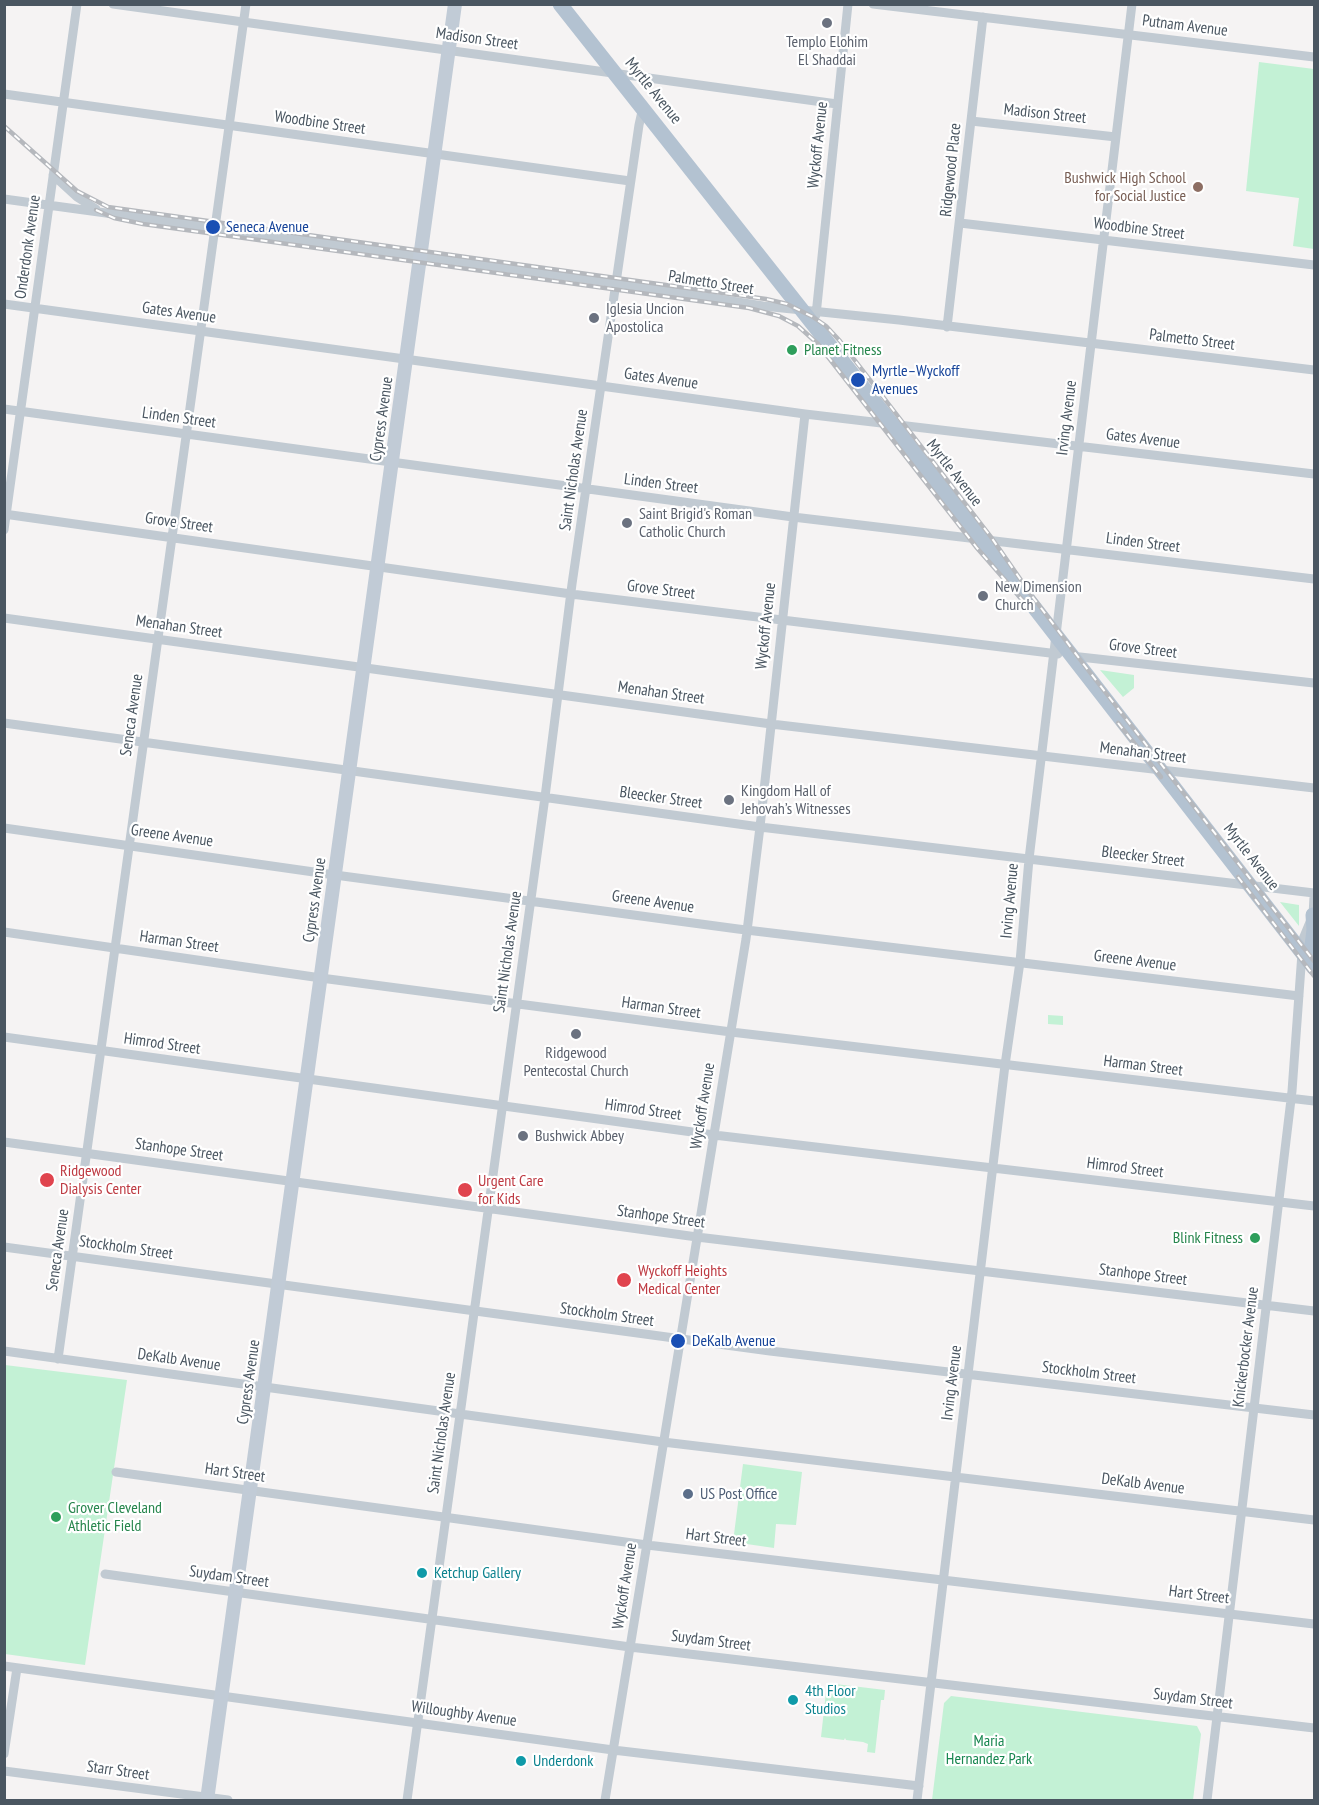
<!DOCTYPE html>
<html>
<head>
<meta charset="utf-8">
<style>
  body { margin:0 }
  #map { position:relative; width:1319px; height:1805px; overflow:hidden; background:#f5f3f3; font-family:"PT Sans Narrow",sans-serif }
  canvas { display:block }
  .frame { position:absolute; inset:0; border:6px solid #4a5661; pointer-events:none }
</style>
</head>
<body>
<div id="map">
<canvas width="1319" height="1805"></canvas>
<div class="frame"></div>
</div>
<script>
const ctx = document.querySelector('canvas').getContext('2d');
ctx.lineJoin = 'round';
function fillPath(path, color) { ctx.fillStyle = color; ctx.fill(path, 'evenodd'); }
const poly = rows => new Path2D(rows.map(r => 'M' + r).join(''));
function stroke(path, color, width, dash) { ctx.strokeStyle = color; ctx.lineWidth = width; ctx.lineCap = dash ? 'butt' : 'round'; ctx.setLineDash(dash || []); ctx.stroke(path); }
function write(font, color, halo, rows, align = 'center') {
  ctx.font = font + ' "PT Sans Narrow",sans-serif'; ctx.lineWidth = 4.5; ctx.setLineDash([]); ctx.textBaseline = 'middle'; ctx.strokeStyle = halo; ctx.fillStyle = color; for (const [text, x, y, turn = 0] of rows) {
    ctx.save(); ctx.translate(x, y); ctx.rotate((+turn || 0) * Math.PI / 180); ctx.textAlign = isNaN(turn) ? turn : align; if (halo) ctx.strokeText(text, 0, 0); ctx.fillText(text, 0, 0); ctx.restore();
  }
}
const green = poly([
  [1259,62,1314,69,1314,249,1293,246,1299,198,1246,191],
  [1100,670,1134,675,1134,688,1123,697],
  [1280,902,1299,905,1299,926],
  [1048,1015,1063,1016,1063,1025,1048,1024],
  [5,1365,127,1380,85,1665,5,1654],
  [743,1464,802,1472,796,1525,776,1524,774,1548,733,1542],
  [827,1683,885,1690,884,1700,881,1700,875,1753,867,1752,868,1744,863,1742,846,1740,845,1738,844,1740,821,1737],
  [951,1696,1197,1726,1201,1734,1193,1800,932,1800,944,1703]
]);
const minor = poly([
  [113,4,837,104],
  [873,4,1314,57],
  [4,94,630,181],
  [971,121,1116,137],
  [53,175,77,197,96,209],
  [4,199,616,283,763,306,899,320,1314,370],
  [960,223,1314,265],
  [4,304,805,414,1314,474],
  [816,315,848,4],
  [947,327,983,17],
  [4,409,793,517,1314,579],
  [4,514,571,594,1058,654],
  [4,530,77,4],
  [4,618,771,724,1314,788],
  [1071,656,1314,683],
  [4,723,760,827,1314,893],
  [4,828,335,875,738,929,1299,996],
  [4,932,321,978,731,1032,1314,1101],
  [4,1037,714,1135,1314,1206],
  [4,1142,697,1237,1314,1311],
  [4,1247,770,1351,1314,1415],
  [4,1351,663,1442,1314,1520],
  [58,1359,246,4],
  [116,1472,647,1545,1314,1624],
  [105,1574,630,1647,1314,1728],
  [4,1666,613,1750,919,1786],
  [4,1754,17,1668],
  [4,1771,228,1800],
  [407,1800,545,797,572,584,639,125,643,107],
  [605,1800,746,939,760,827,805,414],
  [917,1800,1005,1065,1020,962,1029,859,1132,4],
  [1207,1800,1292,1091,1303,939,1313,915,1314,897]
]);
const secondary = poly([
  [207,1800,455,4]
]);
const primary = poly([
  [560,4,892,424,1314,968],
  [1310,962,1314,930,1313,915]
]);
const rail = poly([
  [4,126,77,191,108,207,766,299,787,304,813,317,826,326,840,341,991,537,1032,596,1085,666,1314,961],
  [96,210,114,218,143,224,749,308,779,316,798,326,818,344,977,548,1032,611],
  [1118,723,1161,777],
  [1238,877,1314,976]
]);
const markers = [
  [827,23,6,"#6b7280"],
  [1198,187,6,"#8d6e63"],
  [213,227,8,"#1a4fb4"],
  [594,318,6,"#6b7280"],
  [792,350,6,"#2e9e5b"],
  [858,380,8,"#1a4fb4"],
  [627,523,6,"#6b7280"],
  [983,596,6,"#6b7280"],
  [729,800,6,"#6b7280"],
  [576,1034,6,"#6b7280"],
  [523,1136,6,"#6b7280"],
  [47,1180,8,"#e0444e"],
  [465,1190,8,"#e0444e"],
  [1255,1238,6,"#2e9e5b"],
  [624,1280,8,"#e0444e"],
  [678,1341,8,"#1a4fb4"],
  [688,1494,6,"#5c6f8a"],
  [56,1517,6,"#2e9e5b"],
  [422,1573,6,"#0f9aa8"],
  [793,1700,6,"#0f9aa8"],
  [521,1761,6,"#0f9aa8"]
];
const streetNames = [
  ["Putnam Avenue",1185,26,7],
  ["Madison Street",477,39,8],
  ["Myrtle Avenue",653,91,51],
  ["Madison Street",1045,114,6],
  ["Woodbine Street",320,123,8],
  ["Wyckoff Avenue",818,145,-84],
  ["Ridgewood Place",951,170,-84],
  ["Woodbine Street",1139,229,7],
  ["Onderdonk Avenue",28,247,-82],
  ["Palmetto Street",711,283,9],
  ["Gates Avenue",179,313,8],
  ["Palmetto Street",1192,340,7],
  ["Gates Avenue",661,379,8],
  ["Linden Street",179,418,8],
  ["Irving Avenue",1067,418,-83],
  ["Cypress Avenue",382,419,-82],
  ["Gates Avenue",1143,439,7],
  ["Saint Nicholas Avenue",574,470,-82],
  ["Myrtle Avenue",954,473,52],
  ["Linden Street",661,484,7],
  ["Grove Street",179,523,8],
  ["Linden Street",1143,543,7],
  ["Grove Street",661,590,7],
  ["Wyckoff Avenue",766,626,-84],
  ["Menahan Street",179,627,8],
  ["Grove Street",1143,649,7],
  ["Menahan Street",661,693,8],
  ["Seneca Avenue",132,715,-82],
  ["Menahan Street",1143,753,7],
  ["Bleecker Street",661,798,8],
  ["Greene Avenue",172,836,8],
  ["Bleecker Street",1143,857,7],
  ["Myrtle Avenue",1251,857,52],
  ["Cypress Avenue",315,900,-82],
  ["Irving Avenue",1010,901,-85],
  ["Greene Avenue",653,902,8],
  ["Harman Street",179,942,8],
  ["Saint Nicholas Avenue",508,952,-82],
  ["Greene Avenue",1135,961,7],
  ["Harman Street",661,1008,8],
  ["Himrod Street",162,1044,8],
  ["Harman Street",1143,1066,7],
  ["Wyckoff Avenue",703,1106,-81],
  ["Himrod Street",643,1110,8],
  ["Stanhope Street",179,1150,8],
  ["Himrod Street",1125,1168,7],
  ["Stanhope Street",661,1217,8],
  ["Stockholm Street",126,1248,8],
  ["Seneca Avenue",58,1250,-82],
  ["Stanhope Street",1143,1275,7],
  ["Stockholm Street",607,1315,8],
  ["Knickerbocker Avenue",1246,1347,-83],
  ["DeKalb Avenue",179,1360,8],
  ["Stockholm Street",1089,1373,7],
  ["Cypress Avenue",249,1382,-82],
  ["Irving Avenue",952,1383,-83],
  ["Saint Nicholas Avenue",442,1433,-82],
  ["Hart Street",235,1473,8],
  ["DeKalb Avenue",1143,1484,7],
  ["Hart Street",716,1538,7],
  ["Suydam Street",229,1577,8],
  ["Wyckoff Avenue",625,1586,-81],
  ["Hart Street",1199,1595,7],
  ["Suydam Street",711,1641,7],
  ["Suydam Street",1193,1699,7],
  ["Willoughby Avenue",464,1714,8],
  ["Starr Street",118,1771,8]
];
const worshipNames = [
  ["Templo Elohim",827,42,"center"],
  ["El Shaddai",827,60,"center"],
  ["Iglesia Uncion",606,309],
  ["Apostolica",606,327],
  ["Saint Brigid's Roman",639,514],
  ["Catholic Church",639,532],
  ["New Dimension",995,587],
  ["Church",995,605],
  ["Kingdom Hall of",741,791],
  ["Jehovah’s Witnesses",741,809],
  ["Ridgewood",576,1053,"center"],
  ["Pentecostal Church",576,1071,"center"],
  ["Bushwick Abbey",535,1136]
];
const educationNames = [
  ["Bushwick High School",1186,178],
  ["for Social Justice",1186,196]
];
const transitNames = [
  ["Seneca Avenue",226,227],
  ["Myrtle–Wyckoff",872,371],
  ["Avenues",872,389],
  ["DeKalb Avenue",692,1341]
];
const leisureNames = [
  ["Planet Fitness",804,350],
  ["Blink Fitness",1243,1238,"right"],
  ["Grover Cleveland",68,1508],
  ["Athletic Field",68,1526]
];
const healthNames = [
  ["Ridgewood",60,1171],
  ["Dialysis Center",60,1189],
  ["Urgent Care",478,1181],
  ["for Kids",478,1199],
  ["Wyckoff Heights",638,1271],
  ["Medical Center",638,1289]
];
const serviceNames = [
  ["US Post Office",700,1494]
];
const cultureNames = [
  ["Ketchup Gallery",434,1573],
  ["4th Floor",805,1691],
  ["Studios",805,1709],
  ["Underdonk",533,1761]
];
const parkNames = [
  ["Maria",989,1741],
  ["Hernandez Park",989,1759]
];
fillPath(green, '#c3f1d5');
stroke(minor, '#c1cad2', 9);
stroke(secondary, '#c1cbd6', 14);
stroke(primary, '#b3c2d1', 15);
stroke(rail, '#b5b8bd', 4.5);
stroke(rail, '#fff', 2, [7]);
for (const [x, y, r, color] of markers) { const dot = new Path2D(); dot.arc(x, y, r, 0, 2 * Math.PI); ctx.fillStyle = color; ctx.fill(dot); stroke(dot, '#fff', 2); }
write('16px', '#4a5661', '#fff', streetNames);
write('16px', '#5b616d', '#fff', worshipNames, 'left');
write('16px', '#785e54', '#fff', educationNames, 'right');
write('16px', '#164399', '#fff', transitNames, 'left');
write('16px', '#27864d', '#fff', leisureNames, 'left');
write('16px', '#be3a42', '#fff', healthNames, 'left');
write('16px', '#4e5e75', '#fff', serviceNames, 'left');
write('16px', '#0d838f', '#fff', cultureNames, 'left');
write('16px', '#17864f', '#fff', parkNames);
</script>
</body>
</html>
